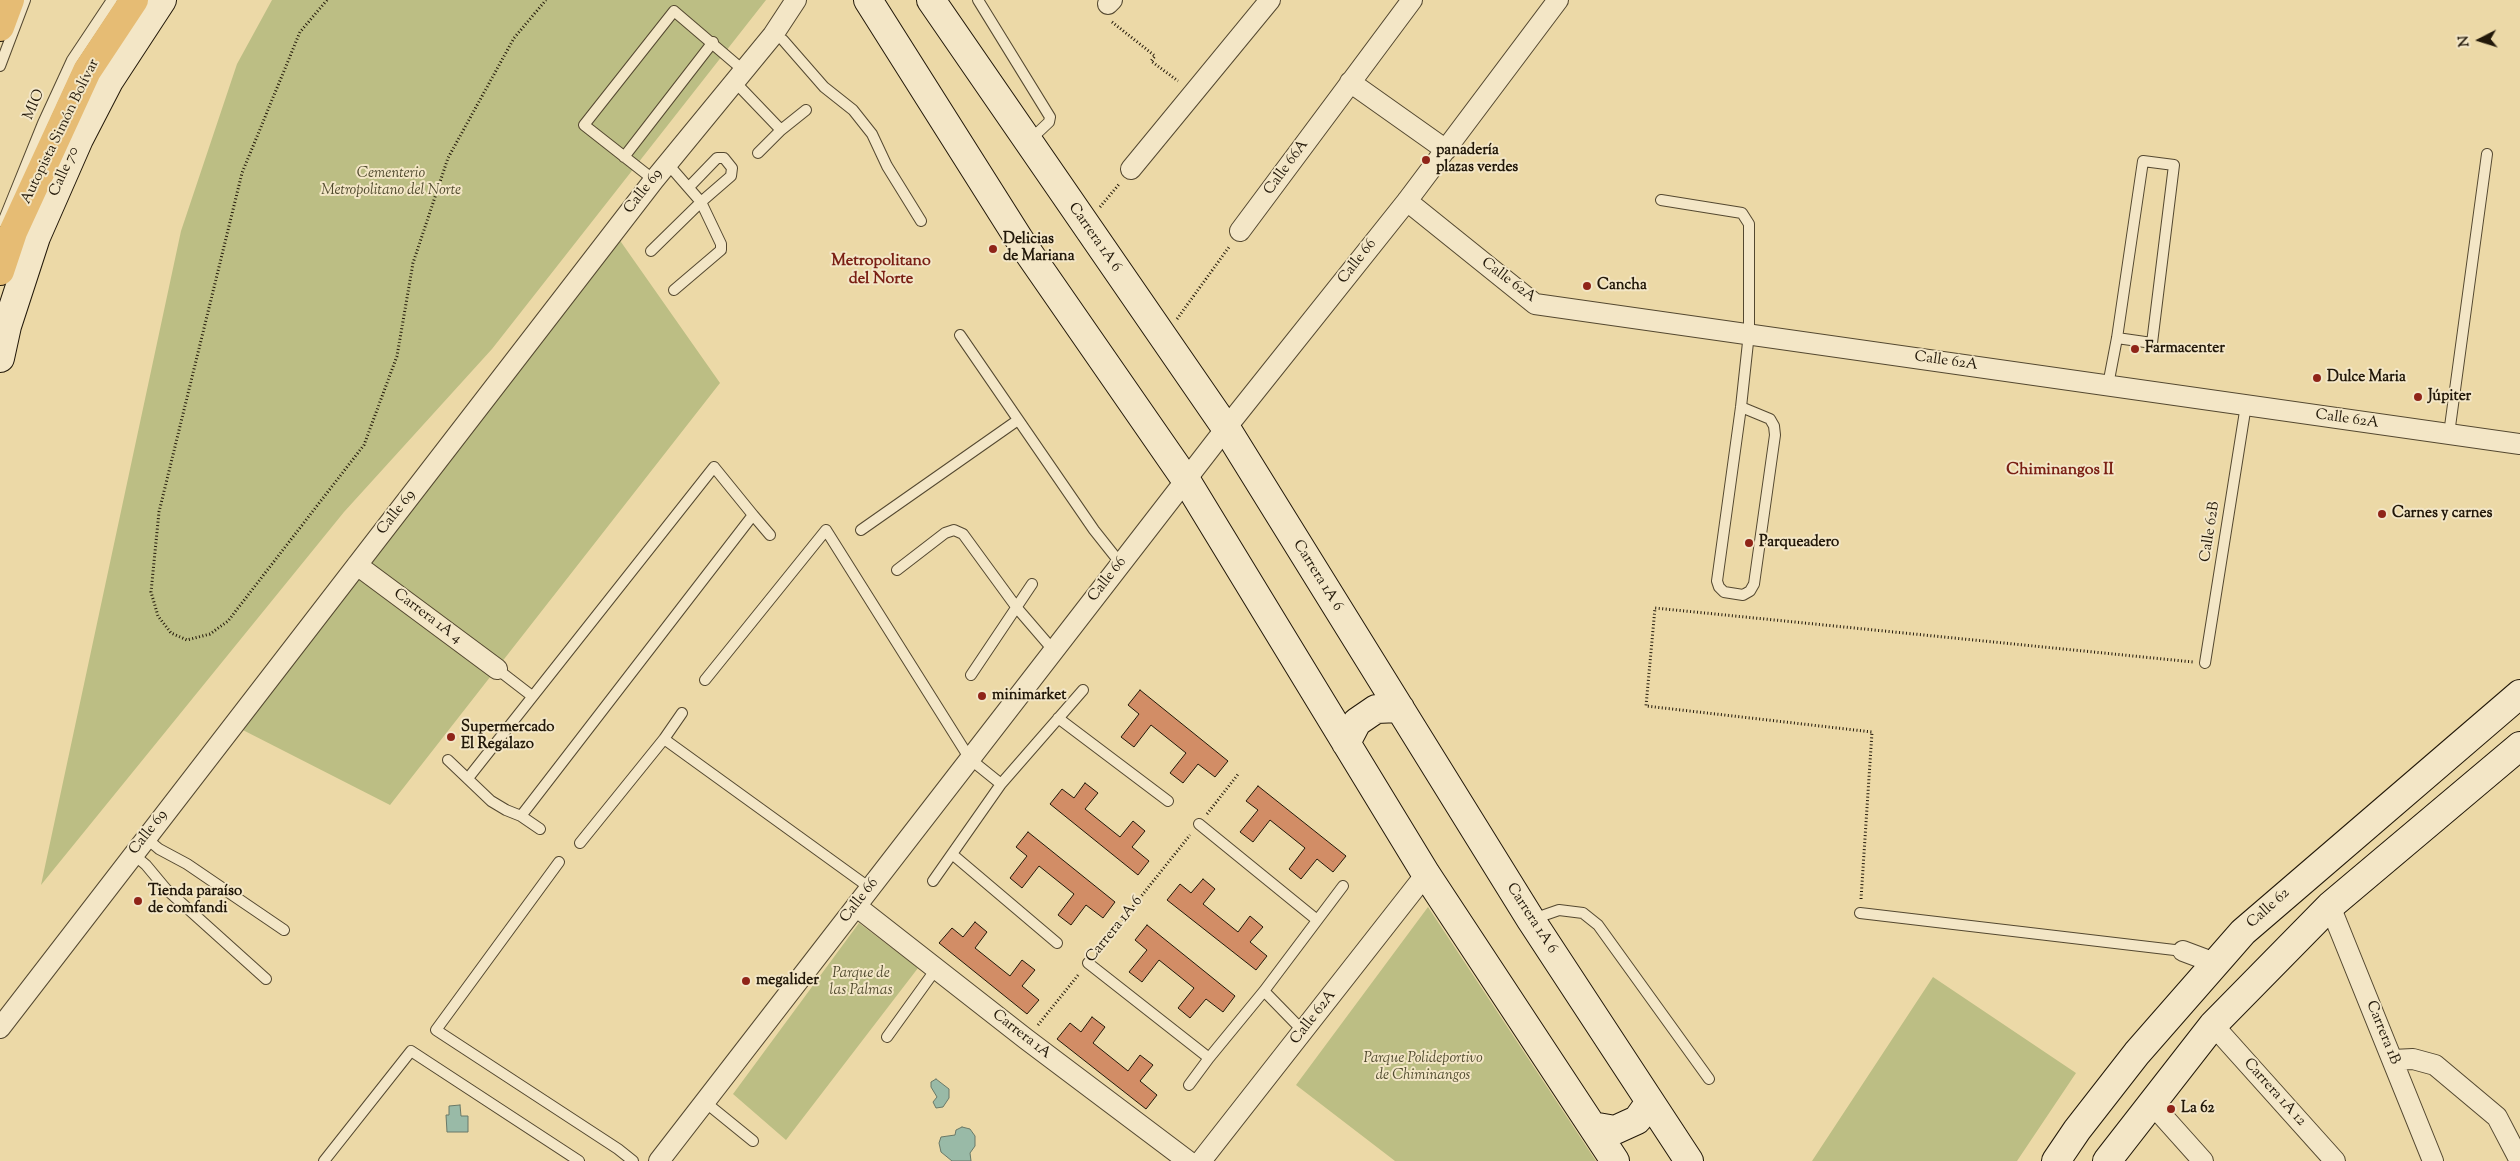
<!DOCTYPE html>
<html>
<head>
<meta charset="utf-8">
<style>
  body { margin:0 }
  #map { position:relative; width:2520px; height:1161px; overflow:hidden; background:#ecd9a7; font-family:"Sorts Mill Goudy",serif }
  canvas { display:block }
  .north { position:absolute; left:2455px; top:15px; width:50px; height:50px; -webkit-text-stroke:4px #f3e6c6; paint-order:stroke; rotate:265deg; font-size:14px; font-weight:700; line-height:20px; text-align:center; color:#221809 }
  .north::after { content:''; display:block; margin:auto; width:18px; height:22px; background:#221809; clip-path:polygon(50% 0,100% 100%,50% 72%,0 100%) }
</style>
</head>
<body>
<div id="map">
<canvas width="2520" height="1161"></canvas>
<div class="north">N</div>
</div>
<script>
const ctx = document.querySelector('canvas').getContext('2d');
ctx.lineJoin = 'round';
function fillPath(path, color) { ctx.fillStyle = color; ctx.fill(path, 'evenodd'); }
const poly = rows => new Path2D(rows.map(r => 'M' + r).join(''));
function stroke(path, color, width, dash) { ctx.strokeStyle = color; ctx.lineWidth = width; ctx.lineCap = dash ? 'butt' : 'round'; ctx.setLineDash(dash || []); ctx.stroke(path); }
function write(font, color, halo, rows, align = 'center') {
  ctx.font = font + ' "Sorts Mill Goudy",serif'; ctx.lineWidth = 4; ctx.setLineDash([]); ctx.textBaseline = 'middle'; ctx.strokeStyle = halo; ctx.fillStyle = color; for (const [text, x, y, turn = 0] of rows) {
    ctx.save(); ctx.translate(x, y); ctx.rotate((+turn || 0) * Math.PI / 180); ctx.textAlign = isNaN(turn) ? turn : align; if (halo) ctx.strokeText(text, 0, 0); ctx.fillText(text, 0, 0); ctx.restore();
  }
}
const green = poly([
  [272,0,766,0,492,349,344,512,41,885,181,231,237,64],
  [614,232,720,383,390,805,233,725],
  [1428,907,1596,1161,1395,1161,1296,1085],
  [859,923,918,968,786,1140,733,1094],
  [1933,977,2076,1073,2017,1161,1812,1161]
]);
const water = poly([
  [936,1079,949,1089,949,1098,943,1107,936,1108,933,1102,937,1097,931,1087,931,1082,936,1079],
  [460,1105,461,1116,468,1116,468,1132,447,1132,446,1115,449,1115,449,1106,460,1105],
  [962,1127,970,1129,975,1136,975,1146,970,1153,971,1161,952,1161,941,1152,939,1143,941,1137,955,1135,956,1130,962,1127]
]);
const building = poly([
  [1140,690,1228,761,1215,777,1198,764,1183,783,1170,773,1186,753,1151,725,1134,747,1121,737,1139,714,1128,705,1140,690],
  [1085,783,1098,793,1085,809,1120,837,1133,821,1145,831,1132,847,1149,861,1138,875,1050,804,1062,789,1074,798,1085,783],
  [1258,786,1346,856,1333,872,1317,859,1301,879,1289,869,1305,848,1270,820,1253,842,1240,832,1258,810,1246,801,1258,786],
  [1028,832,1115,902,1103,918,1086,905,1071,925,1058,915,1074,894,1039,866,1022,888,1010,878,1027,856,1016,847,1028,832],
  [1203,879,1215,889,1203,904,1238,932,1250,916,1263,927,1250,942,1267,956,1256,970,1167,900,1180,884,1191,893,1203,879],
  [975,922,987,932,975,948,1010,976,1022,960,1035,970,1022,986,1039,1000,1027,1014,939,943,952,928,963,937,975,922],
  [1147,925,1235,996,1223,1012,1206,999,1190,1018,1178,1008,1194,988,1159,960,1142,982,1129,972,1147,950,1135,940,1147,925],
  [1092,1017,1105,1027,1093,1043,1128,1071,1140,1055,1153,1065,1140,1081,1157,1095,1146,1109,1057,1039,1070,1023,1081,1032,1092,1017]
]);
const path = poly([
  [327,0,300,32,242,173,159,512,151,592,158,616,171,633,187,640,210,634,228,621,364,445,397,356,413,263,448,158,514,38,546,0],
  [1112,22,1155,56,1151,61,1178,81],
  [1100,207,1120,183],
  [1177,319,1229,247],
  [1207,814,1239,773],
  [1861,899,1872,732,1646,706,1655,608,2193,662],
  [1096,953,1190,835],
  [1038,1025,1079,974]
]);
const lane = poly([
  [978,0,1050,117,1049,122,1030,140],
  [783,40,824,87,853,110,872,134,887,166,921,221],
  [0,66,25,0],
  [734,81,781,130],
  [758,153,781,130,806,110],
  [624,157,713,42],
  [654,180,584,125,674,11,743,70],
  [1661,200,1742,213,1749,224,1749,333,1741,407,1717,581,1719,587,1724,592,1743,595,1750,591,1754,584,1775,435,1774,426,1770,419,1741,407],
  [3,222,43,123,72,60,112,0],
  [651,251,701,202,667,163],
  [674,290,721,250,721,244,701,202,731,176,732,168,724,158,717,158,690,186],
  [960,335,1094,530,1121,564],
  [2108,385,2117,338,2143,161,2174,165,2152,343,2117,338],
  [2449,434,2487,154],
  [753,515,770,535],
  [861,530,1018,420],
  [897,570,945,533,954,530,963,534,1017,608,1054,651],
  [2205,663,2246,405],
  [497,669,532,696],
  [971,675,1032,584],
  [705,680,826,530,970,759,1001,784],
  [1058,718,1168,801],
  [664,739,870,888],
  [448,760,491,801,506,810,521,816,540,829],
  [469,777,714,467,753,515,521,816],
  [1199,824,1317,920],
  [146,838,159,849,187,864,284,930],
  [580,843,664,739,682,713],
  [133,854,146,865,166,889,266,979],
  [952,854,1057,943],
  [559,862,436,1030,618,1149,633,1161],
  [933,881,1001,784,1083,690],
  [1860,913,2183,951],
  [1533,919,1559,910,1583,913,1598,925,1709,1079],
  [1088,963,1209,1058,1264,991,1343,886],
  [1264,991,1303,1031],
  [887,1037,936,969],
  [1189,1085,1209,1058],
  [705,1102,753,1141],
  [324,1161,411,1051,579,1161]
]);
const street = poly([
  [1108,4,1112,0],
  [1350,82,1446,150],
  [1131,169,1270,0],
  [1407,201,1535,304,2520,444],
  [1240,231,1412,0],
  [357,565,497,669],
  [856,906,1026,1039,1188,1161],
  [2330,906,2433,1161],
  [2183,951,2215,963],
  [2213,1025,2335,1161],
  [0,1028,654,180,773,35,796,0],
  [2393,1060,2413,1059,2435,1065,2497,1117,2520,1161],
  [2152,1104,2203,1161],
  [659,1161,1226,428,1407,201,1558,0],
  [1201,1161,1426,874]
]);
const secondary = poly([
  [868,0,1019,239,1186,480,1426,874,1615,1161],
  [931,0,1226,428,1531,920,1689,1161],
  [0,358,7,326,36,237,79,139,109,81,162,0],
  [1346,743,1357,722,1376,709,1400,708],
  [1592,1126,1615,1130,1637,1120,1650,1102],
  [2056,1161,2077,1130,2137,1053,2243,932,2520,694],
  [2107,1161,2213,1025,2330,906,2520,746]
]);
const highway = poly([
  [0,27,10,0],
  [0,271,13,232,87,71,134,0]
]);
const markers = [
  [1426,160,5,"#8f2418"],
  [993,249,5,"#8f2418"],
  [1587,286,5,"#8f2418"],
  [2135,349,5,"#8f2418"],
  [2317,378,5,"#8f2418"],
  [2418,397,5,"#8f2418"],
  [2382,514,5,"#8f2418"],
  [1749,543,5,"#8f2418"],
  [982,696,5,"#8f2418"],
  [451,737,5,"#8f2418"],
  [138,901,5,"#8f2418"],
  [746,981,5,"#8f2418"],
  [2171,1109,5,"#8f2418"]
];
const streetNames = [
  ["MIO",35,105,-66],
  ["Autopista Simón Bolívar",61,132,-64],
  ["Calle 66A",1287,168,-54],
  ["Calle 70",65,172,-66],
  ["Calle 69",644,192,-52],
  ["Carrera 1A 6",1094,238,55],
  ["Calle 66",1358,262,-52],
  ["Calle 62A",1508,281,37],
  ["Calle 62A",1946,362,8],
  ["Calle 62A",2347,420,8],
  ["Calle 69",397,513,-52],
  ["Calle 62B",2211,532,-81],
  ["Carrera 1A 6",1317,576,58],
  ["Calle 66",1108,580,-52],
  ["Carrera 1A 4",427,617,37],
  ["Calle 69",149,833,-52],
  ["Calle 66",860,901,-52],
  ["Calle 62",2269,909,-42],
  ["Carrera 1A 6",1531,919,57],
  ["Carrera 1A 6",1115,930,-51],
  ["Calle 62A",1314,1018,-52],
  ["Carrera 1B",2382,1033,68],
  ["Carrera 1A",1021,1035,38],
  ["Carrera 1A 12",2274,1093,48]
];
const poiNames = [
  ["panadería",1436,151],
  ["plazas verdes",1436,168],
  ["Delicias",1003,240],
  ["de Mariana",1003,257],
  ["Cancha",1597,286],
  ["Farmacenter",2145,349],
  ["Dulce Maria",2327,378],
  ["Júpiter",2428,397],
  ["Carnes y carnes",2392,514],
  ["Parqueadero",1759,543],
  ["minimarket",992,696],
  ["Supermercado",461,728],
  ["El Regalazo",461,745],
  ["Tienda paraíso",148,892],
  ["de comfandi",148,909],
  ["megalider",756,981],
  ["La 62",2181,1109]
];
const parkNames = [
  ["Cementerio",391,174],
  ["Metropolitano del Norte",391,191],
  ["Parque de",861,974],
  ["las Palmas",861,991],
  ["Parque Polideportivo",1423,1059],
  ["de Chiminangos",1423,1076]
];
const neighbourhoodNames = [
  ["Metropolitano",881,262],
  ["del Norte",881,280],
  ["Chiminangos II",2060,471]
];
fillPath(green, '#bcbe84');
fillPath(water, '#99baa7');
stroke(water, '#697968', 1);
fillPath(building, '#d28d66');
stroke(building, '#221809', 1);
stroke(lane, '#544830', 12);
stroke(street, '#544830', 22);
stroke(secondary, '#221809', 30);
stroke(highway, '#221809', 30);
stroke(path, '#221809', 3, [1, 2.5]);
stroke(lane, '#f3e6c6', 10);
stroke(street, '#f3e6c6', 20);
stroke(secondary, '#f3e6c6', 28);
stroke(highway, '#e6bc74', 28);
for (const [x, y, r, color] of markers) { const dot = new Path2D(); dot.arc(x, y, r, 0, 2 * Math.PI); ctx.fillStyle = color; ctx.fill(dot); stroke(dot, '#f3e6c6', 2); }
write('15px', '#221809', '#f3e6c6', streetNames);
write('bold 15px', '#221809', '#f3e6c6', poiNames, 'left');
write('italic 15px', '#504a2e', '#f3e6c6', parkNames);
write('bold 16px', '#7a1f14', '#f3e6c6', neighbourhoodNames);
</script>
</body>
</html>
